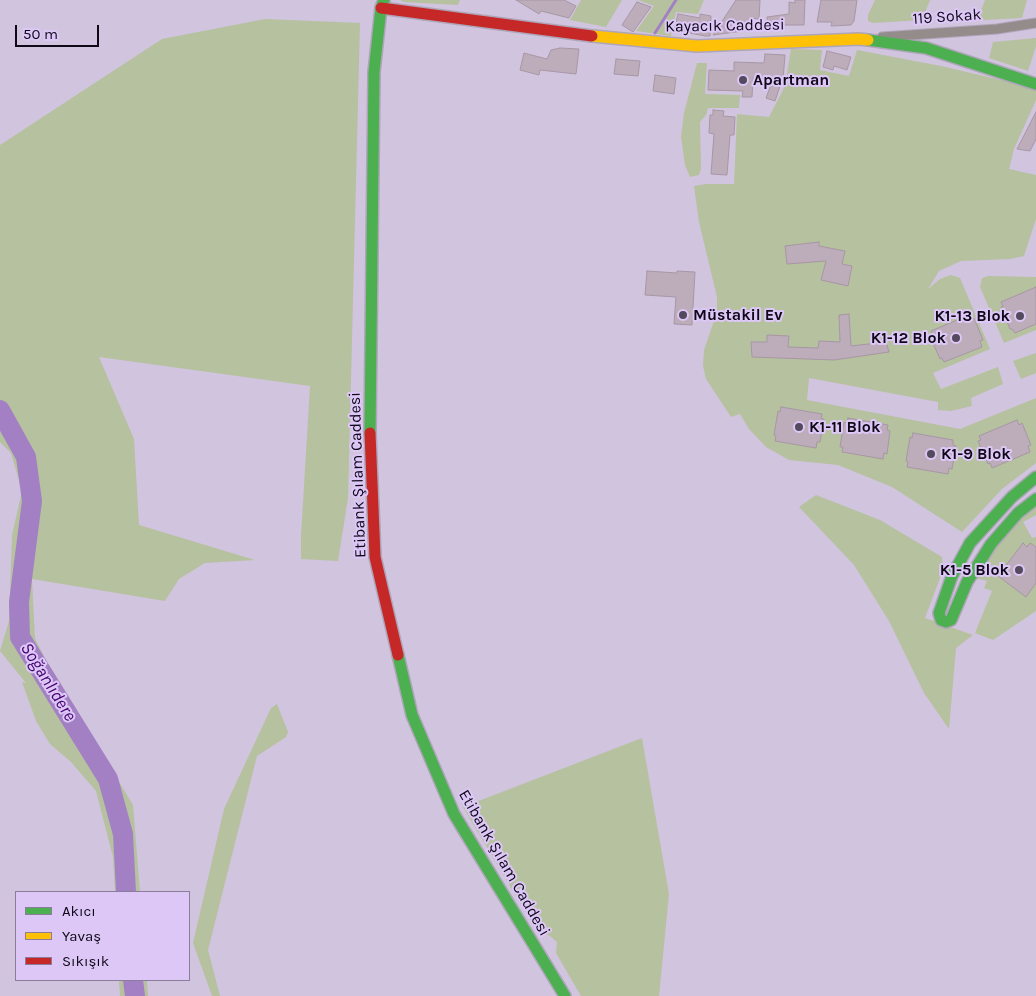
<!DOCTYPE html>
<html>
<head>
<meta charset="utf-8">
<style>
  body { margin:0 }
  #map { position:relative; width:1036px; height:996px; overflow:hidden; background:#d1c4de; font-family:Karla,sans-serif }
  canvas { display:block }
  .legend { position:absolute; left:15px; top:891px; width:175px; height:90px; box-sizing:border-box; background:#ddc7f7; border:1px solid #8b7b9d; margin:0; padding:6px 9px; list-style:none; font-size:15px; color:#0f0817 }
  .legend li { display:flex; align-items:center; gap:10px; height:25px }
  .legend b { width:25px; border:1px solid #8b7b9d }
  .scale { position:absolute; left:15px; top:25px; width:84px; height:22px; box-sizing:border-box; border:2px solid #0f0817; border-top:0; padding-left:6px; font-size:15px; line-height:18px; white-space:nowrap; color:#0f0817; -webkit-text-stroke:4px #ddc7f7; paint-order:stroke }
</style>
</head>
<body>
<div id="map">
<canvas width="1036" height="996"></canvas>
<ul class="legend">
<li><b style="height:6px;background:#4caf50"></b>Akıcı</li>
<li><b style="height:6px;background:#ffc107"></b>Yavaş</li>
<li><b style="height:6px;background:#c62828"></b>Sıkışık</li>
</ul>
<div class="scale">50 m</div>
</div>
<script>
const ctx = document.querySelector('canvas').getContext('2d');
ctx.lineJoin = 'round';
function fillPath(path, color) { ctx.fillStyle = color; ctx.fill(path, 'evenodd'); }
const poly = rows => new Path2D(rows.map(r => 'M' + r).join(''));
function stroke(path, color, width, dash) { ctx.strokeStyle = color; ctx.lineWidth = width; ctx.lineCap = dash ? 'butt' : 'round'; ctx.setLineDash(dash || []); ctx.stroke(path); }
function write(font, color, halo, rows, align = 'center') {
  ctx.font = font + ' Karla,sans-serif'; ctx.lineWidth = 4; ctx.setLineDash([]); ctx.textBaseline = 'middle'; ctx.strokeStyle = halo; ctx.fillStyle = color; for (const [text, x, y, turn = 0] of rows) {
    ctx.save(); ctx.translate(x, y); ctx.rotate((+turn || 0) * Math.PI / 180); ctx.textAlign = isNaN(turn) ? turn : align; if (halo) ctx.strokeText(text, 0, 0); ctx.fillText(text, 0, 0); ctx.restore();
  }
}
const green = poly([
  [400,0,460,0,458,5,404,2],
  [581,0,622,0,606,27,570,20],
  [638,0,704,0,698,14,676,12,671,36,636,31,654,6],
  [875,0,930,0,922,20,873,23,868,21,868,15],
  [985,0,1027,0,1022,18,984,20,980,18,980,13],
  [265,19,360,23,348,498,338,561,301,559,301,536,310,386,99,357,134,439,139,525,255,560,205,563,179,579,165,601,32,579,35,638,57,683,61,685,133,805,140,892,115,892,113,857,96,791,71,762,50,744,36,721,22,682,26,683,0,651,9,621,12,535,22,491,11,453,0,442,0,145,162,39],
  [1036,38,1036,46,1028,71,989,58,993,42],
  [791,49,822,50,820,70,849,76,857,50,941,66,1018,84,1036,91,1036,100,1014,149,1009,169,1036,175,1036,219,1024,256,1010,259,961,261,939,271,928,289,940,279,951,275,960,278,990,349,933,373,941,389,998,367,1003,384,971,398,972,406,951,411,938,410,938,402,809,378,807,400,960,429,1036,398,1036,463,1002,489,962,532,892,487,838,465,789,460,766,447,749,429,740,414,731,417,706,379,703,366,704,350,717,312,717,297,699,222,694,186,706,184,734,184,737,114,769,117,785,86],
  [697,63,707,63,705,94,740,95,739,108,708,108,706,115,700,122,701,169,699,175,690,177,685,165,681,137,684,113],
  [988,276,1036,277,1036,330,1004,343,980,287,982,278],
  [1036,353,1036,373,1021,379,1013,361],
  [816,495,880,520,942,557,943,570,925,618,973,635,956,648,949,729,924,693,889,621,854,565,799,507],
  [1036,504,1036,515,1023,522,1032,538,1036,537,1036,611,993,640,975,633,992,591,984,588,987,581,975,578,993,548,1019,520],
  [277,704,288,732,286,737,257,756,208,950,220,996,212,996,193,943,224,809,271,708],
  [642,738,669,894,659,996,581,996,556,953,557,942,550,936,543,933,532,923,463,807],
  [119,980,147,980,148,996,120,996]
]);
const stream = poly([
  [655,33,676,0]
]);
const river = poly([
  [0,410,26,457,32,501,19,602,20,637,108,779,123,834,126,892],
  [133,980,135,996]
]);
const building = poly([
  [516,0,564,0,576,6,569,18,541,11,539,14,516,0],
  [736,0,760,0,759,19,750,18,750,30,713,35,736,0],
  [795,0,805,0,804,25,781,25,782,29,768,30,767,17,789,14,789,2,795,3,795,0],
  [821,0,857,0,854,21,851,25,831,26,832,22,817,22,821,0],
  [637,2,651,7,633,32,622,25,637,2],
  [678,14,700,18,700,14,711,16,710,36,705,36,674,30,678,14],
  [560,48,579,49,576,74,540,70,539,75,520,70,524,53,547,59,551,50,560,48],
  [827,51,851,57,847,70,834,66,833,70,823,67,827,51],
  [765,54,785,55,783,80,782,80,775,101,766,98,773,79,753,78,752,97,742,97,743,91,708,90,709,70,734,71,734,62,764,63,765,54],
  [616,59,640,61,638,76,614,74,616,59],
  [655,75,676,78,674,94,653,91,655,75],
  [713,110,724,111,723,116,735,117,734,135,730,135,727,175,711,174,714,134,709,133,710,115,713,115,713,110],
  [1036,112,1036,139,1030,151,1017,149,1036,112],
  [819,242,819,246,845,251,842,264,852,266,848,286,821,280,826,261,787,264,785,246,819,242],
  [647,271,677,273,677,271,695,272,692,325,674,324,676,297,645,295,647,271],
  [1036,287,1036,324,1015,333,1012,329,1010,329,1001,307,1003,306,1001,302,1036,287],
  [849,314,851,346,886,342,889,352,834,360,752,357,751,342,767,342,767,335,789,336,788,347,818,348,819,341,840,342,839,315,849,314],
  [969,315,971,320,974,318,983,340,980,341,982,347,944,362,942,358,940,359,930,336,932,335,931,331,969,315],
  [781,407,822,414,821,419,824,419,820,442,817,442,816,448,775,441,776,436,774,435,778,411,780,412,781,407],
  [848,418,888,425,887,430,890,431,887,454,884,453,883,459,842,452,843,447,840,447,844,422,847,423,848,418],
  [1017,420,1019,425,1022,423,1031,445,1028,446,1030,452,992,468,990,463,988,464,978,441,981,440,979,436,1017,420],
  [913,433,953,440,953,445,956,446,952,469,949,468,948,474,907,467,908,462,906,461,910,437,912,438,913,433],
  [1023,543,1027,547,1030,543,1036,547,1036,583,1026,597,998,576,1023,543]
]);
const street = poly([
  [882,37,997,29,1036,23]
]);
const fast = poly([
  [868,40,926,48,1036,84],
  [370,433,374,72,381,8,384,0],
  [1036,477,1012,497,970,543,952,576,939,613,941,620,946,622,951,620,967,582,991,544,1018,513,1036,499],
  [398,655,412,715,454,814,565,996]
]);
const slow = poly([
  [592,36,697,46,859,39,868,40]
]);
const jam = poly([
  [381,8,592,36],
  [370,433,375,557,398,655]
]);
const markers = [
  [743,80,5,"#534a5d"],
  [683,315,5,"#534a5d"],
  [1020,316,5,"#534a5d"],
  [956,338,5,"#534a5d"],
  [799,427,5,"#534a5d"],
  [931,454,5,"#534a5d"],
  [1019,570,5,"#534a5d"]
];
const streetNames = [
  ["119 Sokak",947,17,-4],
  ["Kayacık Caddesi",725,26,-1],
  ["Etibank Şılam Caddesi",358,475,-92],
  ["Etibank Şılam Caddesi",504,863,60]
];
const poiNames = [
  ["Apartman",753,80],
  ["Müstakil Ev",693,315],
  ["K1-13 Blok",1010,316,"right"],
  ["K1-12 Blok",946,338,"right"],
  ["K1-11 Blok",809,427],
  ["K1-9 Blok",941,454],
  ["K1-5 Blok",1009,570,"right"]
];
const waterNames = [
  ["Soğanlıdere",48,682,58]
];
fillPath(green, '#b6c19f');
stroke(stream, '#a380c4', 3);
stroke(river, '#a380c4', 20);
fillPath(building, '#bdacba');
stroke(building, '#a797a5', 1);
stroke(street, '#aea5b9', 11);
stroke(fast, '#aea5b9', 14);
stroke(slow, '#aea5b9', 14);
stroke(jam, '#aea5b9', 14);
stroke(street, '#938c8b', 9);
stroke(fast, '#4caf50', 11);
stroke(slow, '#ffc107', 11);
stroke(jam, '#c62828', 11);
for (const [x, y, r, color] of markers) { const dot = new Path2D(); dot.arc(x, y, r, 0, 2 * Math.PI); ctx.fillStyle = color; ctx.fill(dot); stroke(dot, '#ddc7f7', 2); }
write('16px', '#0f0817', '#ddc7f7', streetNames);
write('bold 16px', '#0f0817', '#ddc7f7', poiNames, 'left');
write('italic 18px', '#460070', '#ddc7f7', waterNames);
</script>
</body>
</html>
